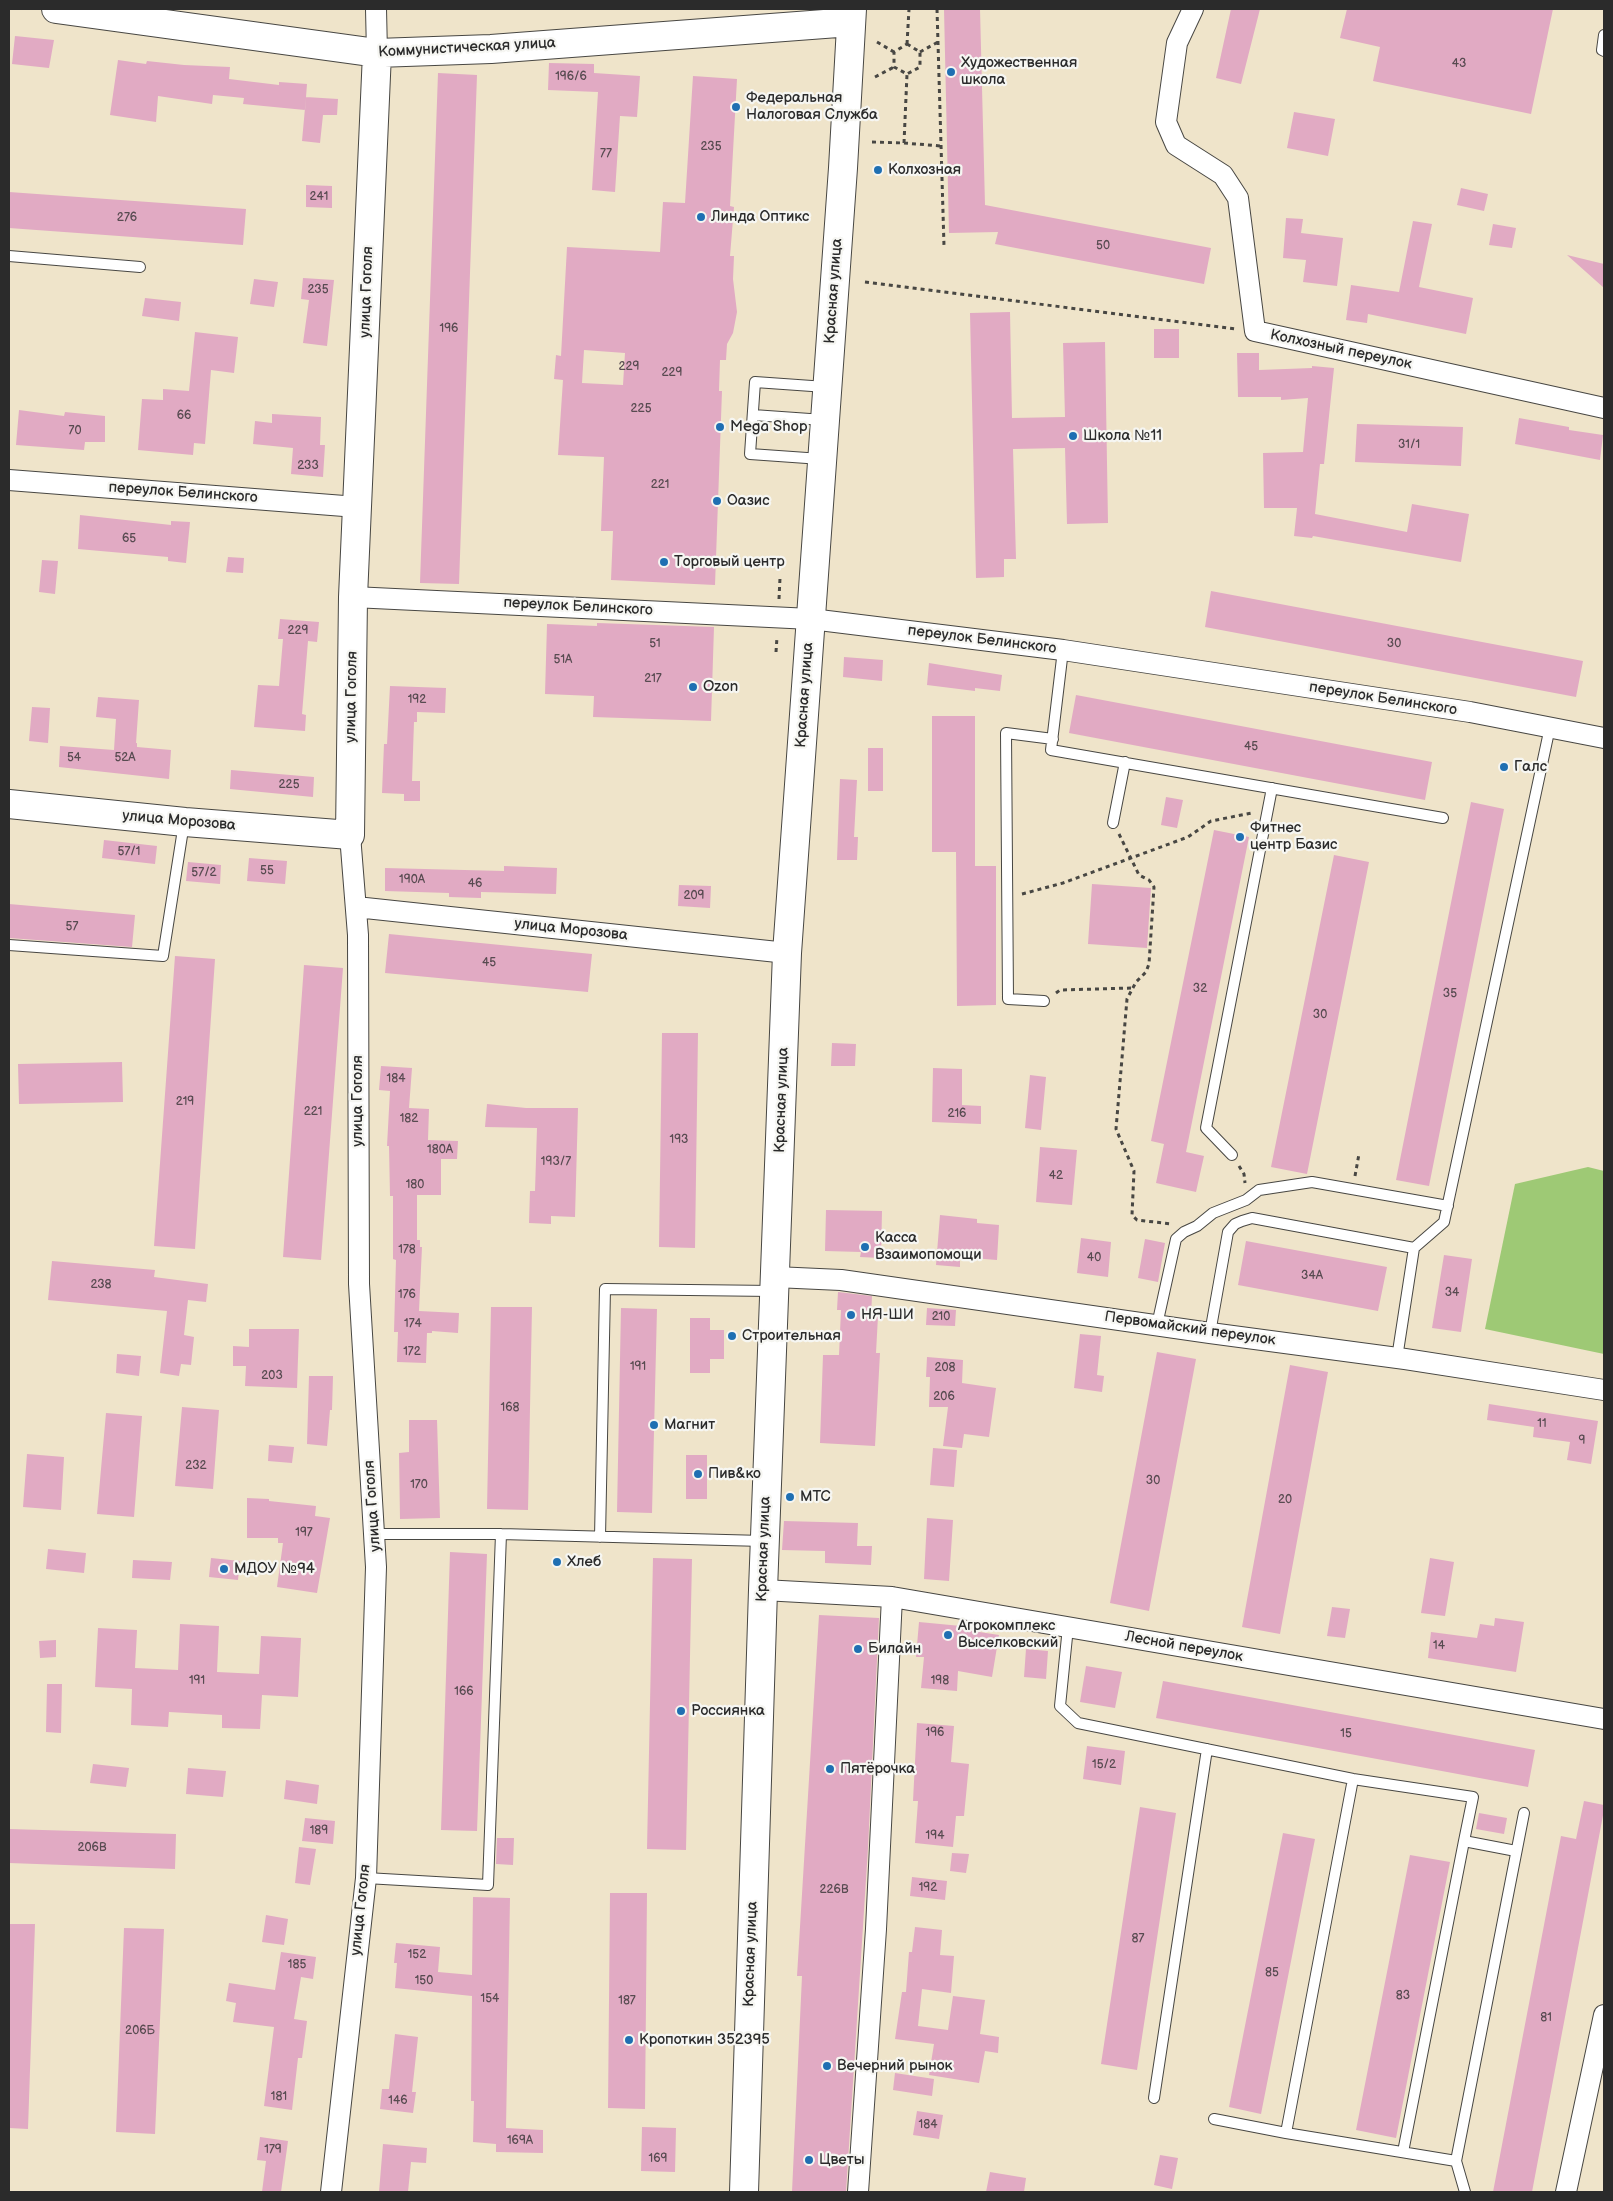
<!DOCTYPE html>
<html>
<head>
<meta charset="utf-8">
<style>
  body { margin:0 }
  #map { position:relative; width:1613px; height:2201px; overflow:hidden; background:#efe4ca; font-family:"Balsamiq Sans",sans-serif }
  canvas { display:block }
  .frame { position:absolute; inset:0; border:10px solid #2b2b2b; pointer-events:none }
</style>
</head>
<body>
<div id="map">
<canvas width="1613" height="2201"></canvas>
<div class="frame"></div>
</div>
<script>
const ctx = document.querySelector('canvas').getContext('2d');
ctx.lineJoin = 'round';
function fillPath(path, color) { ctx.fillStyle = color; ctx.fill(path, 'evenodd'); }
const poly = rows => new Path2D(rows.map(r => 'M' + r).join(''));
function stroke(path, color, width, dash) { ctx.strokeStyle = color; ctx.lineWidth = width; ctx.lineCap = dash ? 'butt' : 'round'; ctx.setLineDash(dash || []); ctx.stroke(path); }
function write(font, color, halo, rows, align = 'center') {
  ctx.font = font + ' "Balsamiq Sans",sans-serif'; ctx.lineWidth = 4.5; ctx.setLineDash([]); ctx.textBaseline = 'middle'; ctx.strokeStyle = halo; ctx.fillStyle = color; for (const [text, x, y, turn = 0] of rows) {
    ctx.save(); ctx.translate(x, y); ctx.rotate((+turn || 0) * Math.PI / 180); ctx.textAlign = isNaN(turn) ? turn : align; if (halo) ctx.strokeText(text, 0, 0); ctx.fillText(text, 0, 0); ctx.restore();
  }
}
const green = poly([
  [1588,1167,1604,1171,1604,1354,1485,1329,1515,1184]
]);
const building = poly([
  [944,9,980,9,985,205,1211,248,1204,284,995,244,998,232,949,233],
  [1231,9,1260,9,1241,84,1216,78],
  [1347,9,1553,9,1531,114,1373,81,1380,47,1340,38],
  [15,36,54,40,49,68,12,64],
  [118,60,146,64,147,61,184,65,230,67,229,79,279,85,279,82,307,84,305,110,243,104,244,98,213,95,212,104,158,96,156,122,110,115],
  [549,63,594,64,594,73,640,76,637,117,620,116,615,192,592,190,598,92,548,90],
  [438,73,477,75,459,584,420,583],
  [693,76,737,79,730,206,734,207,730,256,734,256,733,279,737,312,733,333,727,344,726,360,720,360,719,391,722,391,715,585,611,580,613,531,601,531,604,457,558,455,563,380,554,379,556,355,561,356,567,247,660,252,663,202,685,203],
  [584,350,625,353,623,385,582,383],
  [306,97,338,99,337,115,323,115,320,143,302,141],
  [1294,112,1335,119,1328,156,1287,148],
  [306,185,332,186,332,208,306,207],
  [1461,188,1488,194,1484,211,1457,205],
  [9,192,246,209,243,245,9,228],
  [1286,218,1303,219,1301,233,1343,238,1337,286,1303,282,1306,260,1283,258],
  [1413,221,1432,224,1419,287,1473,298,1466,334,1368,314,1367,323,1346,320,1351,285,1399,292],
  [1493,224,1516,228,1512,248,1489,245],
  [1567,255,1604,264,1604,288],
  [303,278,334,280,327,346,303,343,309,300,301,299],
  [254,279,278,282,274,307,250,304],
  [145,298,181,302,179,321,142,316],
  [1010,312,1012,418,1065,417,1063,343,1105,342,1108,523,1067,524,1065,448,1013,449,1016,559,1004,559,1004,577,976,578,970,313],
  [1154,329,1179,329,1179,358,1154,358],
  [195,332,238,337,234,373,211,370,205,444,194,443,193,455,138,450,142,399,163,400,163,389,189,391],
  [1237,353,1259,353,1259,370,1312,368,1312,366,1334,368,1324,464,1320,464,1315,514,1407,532,1412,504,1469,514,1461,562,1313,536,1312,538,1294,536,1297,508,1264,508,1263,453,1303,452,1308,398,1281,400,1281,397,1238,397],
  [19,410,64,416,65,412,105,416,105,442,85,442,84,450,16,445],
  [272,414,321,417,320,445,325,445,323,477,291,474,293,448,253,444,255,421,272,423],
  [1519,418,1569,427,1569,430,1603,435,1600,460,1515,444],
  [1357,424,1463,427,1461,466,1355,462],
  [80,515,171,525,171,521,190,522,186,563,168,561,168,557,78,549],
  [228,557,244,558,243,573,226,572],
  [42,560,58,561,55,594,39,592],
  [1211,591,1583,661,1576,697,1205,627],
  [280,619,319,622,317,642,308,641,302,714,306,715,305,731,254,727,258,685,279,686,283,639,278,639],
  [597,623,714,627,711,721,593,717,594,696,545,694,547,624,597,626],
  [844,657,883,660,882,681,843,677],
  [929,663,1002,675,1000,691,975,688,975,691,927,685],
  [390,686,446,688,445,713,417,712,417,722,414,722,412,781,420,781,420,801,404,801,404,794,382,793,384,744,387,744],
  [1076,695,1432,762,1425,800,1069,733],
  [98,697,139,700,136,743,137,743,137,747,171,750,169,779,59,767,60,746,114,750,116,719,96,717],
  [32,707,50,708,48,743,29,741],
  [932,716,975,716,975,866,996,866,996,1005,957,1006,956,852,932,852],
  [868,748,883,748,883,791,868,791],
  [231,770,314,777,313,797,230,789],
  [840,779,857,780,854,837,858,837,857,860,837,860],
  [1166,797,1183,800,1177,828,1161,825],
  [1471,802,1504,809,1429,1186,1396,1180],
  [1214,830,1249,837,1186,1152,1204,1156,1196,1192,1156,1183,1164,1144,1151,1141],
  [104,840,157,846,155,864,102,858],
  [1334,855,1369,862,1307,1174,1271,1167],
  [249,858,287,861,285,884,247,881],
  [188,862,221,865,220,884,186,881],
  [504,866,557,868,556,894,481,892,481,898,449,897,449,893,385,891,385,868,504,871],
  [1092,884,1151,888,1147,948,1088,944],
  [679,885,711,886,710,908,678,906],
  [9,904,135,915,132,947,9,938],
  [389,934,592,954,588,992,385,973],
  [175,956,215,959,195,1249,154,1246],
  [304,965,343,968,321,1260,283,1257],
  [662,1033,698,1033,695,1248,659,1247],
  [832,1043,856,1044,855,1066,831,1066],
  [122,1062,123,1102,19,1104,18,1064],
  [381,1066,412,1068,409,1108,429,1109,428,1140,458,1141,457,1159,441,1159,441,1195,417,1195,417,1240,420,1240,420,1247,422,1247,419,1311,459,1313,458,1333,432,1331,432,1333,427,1333,426,1363,397,1362,398,1332,394,1332,396,1260,393,1259,393,1196,390,1196,389,1146,387,1146,390,1091,379,1090],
  [933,1068,962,1069,962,1105,981,1106,981,1124,932,1122],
  [1030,1075,1046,1077,1041,1130,1025,1128],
  [487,1104,526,1108,578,1108,575,1217,551,1216,551,1224,529,1223,530,1191,535,1191,537,1128,485,1127],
  [1040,1147,1077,1150,1072,1205,1036,1202],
  [826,1210,882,1211,881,1258,860,1257,861,1252,825,1251],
  [940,1215,977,1219,977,1223,999,1225,997,1260,960,1257,960,1267,936,1265],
  [1081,1238,1111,1242,1108,1277,1077,1273],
  [1145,1239,1165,1243,1158,1282,1138,1278],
  [1246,1241,1387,1267,1378,1311,1238,1285],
  [1444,1255,1472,1259,1461,1332,1432,1328],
  [52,1261,155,1270,154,1277,208,1284,206,1302,188,1300,184,1335,194,1337,191,1365,181,1364,179,1376,160,1373,167,1311,48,1300],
  [838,1292,872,1296,871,1316,878,1316,876,1353,880,1353,875,1446,820,1443,823,1355,839,1355,841,1310,837,1310],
  [491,1307,532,1307,528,1510,487,1509],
  [621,1308,657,1309,652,1513,617,1512],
  [927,1308,956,1310,955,1326,926,1325],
  [690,1318,710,1318,710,1330,724,1330,724,1359,710,1359,710,1373,690,1373],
  [249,1329,299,1329,297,1388,245,1386,246,1366,233,1366,233,1346,249,1347],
  [1080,1334,1101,1336,1097,1375,1104,1376,1102,1392,1074,1388],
  [1157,1352,1196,1359,1149,1611,1110,1603],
  [117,1354,141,1356,139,1376,116,1373],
  [927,1357,963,1360,962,1383,996,1388,989,1437,964,1434,962,1448,943,1446,948,1407,929,1407,930,1377,926,1377],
  [1290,1365,1328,1372,1280,1634,1242,1627],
  [309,1376,333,1376,332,1410,330,1410,327,1446,307,1444],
  [1489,1404,1598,1421,1591,1464,1567,1460,1570,1442,1533,1437,1534,1427,1487,1420],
  [182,1407,219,1410,213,1489,175,1486],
  [106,1413,142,1416,134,1517,97,1514],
  [409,1420,437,1420,440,1518,400,1519,399,1453,409,1452],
  [269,1445,294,1447,292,1463,268,1461],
  [933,1448,957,1450,954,1487,930,1485],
  [27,1454,64,1457,61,1510,23,1507],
  [686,1455,707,1455,707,1499,686,1499],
  [247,1498,269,1499,269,1501,316,1506,315,1516,330,1518,317,1593,277,1587,283,1543,278,1543,278,1538,247,1538],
  [927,1518,953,1520,949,1581,924,1579],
  [784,1521,858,1523,857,1546,872,1546,871,1565,825,1563,825,1551,782,1550],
  [48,1549,86,1553,84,1573,46,1569],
  [450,1552,487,1554,477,1831,441,1830],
  [211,1558,240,1561,238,1580,209,1577],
  [653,1558,692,1559,686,1850,647,1849],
  [1430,1558,1454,1562,1445,1616,1421,1613],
  [133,1560,172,1562,170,1580,132,1578],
  [1332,1607,1350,1609,1345,1638,1327,1636],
  [819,1615,879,1618,868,1848,846,2192,792,2192,802,1976,797,1976],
  [1495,1618,1524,1622,1516,1672,1428,1658,1431,1632,1477,1638,1480,1624,1494,1626],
  [919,1622,961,1626,960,1629,999,1635,992,1677,958,1671,957,1691,921,1688,924,1657,916,1657],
  [180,1624,219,1626,217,1672,259,1674,261,1636,301,1638,298,1697,262,1695,260,1729,222,1728,222,1715,169,1712,168,1727,131,1725,132,1689,95,1687,98,1628,137,1630,135,1668,178,1670],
  [56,1640,56,1657,40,1658,39,1641],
  [1026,1649,1048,1651,1046,1679,1024,1677],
  [1086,1666,1122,1672,1115,1708,1080,1702],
  [1163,1681,1535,1750,1528,1787,1156,1718],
  [47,1684,62,1684,61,1733,46,1732],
  [917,1723,954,1726,951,1762,969,1764,964,1816,956,1816,953,1847,915,1843,918,1801,913,1801],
  [1087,1746,1125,1751,1121,1785,1083,1779],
  [93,1764,129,1768,126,1787,90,1783],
  [188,1768,226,1771,223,1797,186,1794],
  [286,1780,319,1785,317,1804,284,1799],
  [1584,1801,1604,1805,1604,1810,1532,2192,1493,2192,1561,1836,1576,1839],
  [1140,1807,1176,1813,1137,2070,1101,2064],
  [1479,1813,1507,1818,1504,1834,1476,1829],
  [305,1818,335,1821,333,1844,302,1841],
  [9,1829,176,1834,175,1869,9,1863],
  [1283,1833,1315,1839,1261,2114,1229,2107],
  [497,1838,514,1838,513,1865,496,1864],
  [299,1847,316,1849,310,1885,295,1883],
  [952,1853,969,1854,966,1873,950,1871],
  [1410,1855,1450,1862,1396,2138,1356,2130],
  [912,1877,947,1881,945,1900,910,1896],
  [610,1893,647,1893,645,2109,608,2108],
  [473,1897,510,1898,506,2128,543,2130,543,2153,496,2152,496,2144,473,2142,474,2101,471,2101,472,1996,395,1988,397,1963,394,1963,396,1943,440,1947,438,1972,472,1975],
  [266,1915,288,1919,284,1945,262,1942],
  [9,1924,35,1924,28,2129,9,2128],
  [915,1927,942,1930,940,1955,954,1956,951,1993,922,1989,918,2026,948,2030,953,1996,985,2000,980,2034,999,2037,998,2053,985,2051,979,2083,929,2075,934,2044,895,2039,902,1992,906,1992,909,1952,912,1952],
  [124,1928,164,1929,155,2134,116,2132],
  [281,1952,316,1957,313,1979,301,1977,294,2019,307,2021,302,2058,298,2058,292,2110,264,2106,274,2027,233,2022,236,2003,226,2001,229,1983,275,1990],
  [395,2034,418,2037,412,2092,416,2092,413,2113,380,2109,382,2089,389,2089],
  [895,2073,934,2079,932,2096,893,2090],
  [917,2111,943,2115,939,2139,913,2135],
  [642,2127,676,2128,675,2172,641,2171],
  [260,2137,288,2141,281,2192,262,2192,266,2161,257,2160],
  [383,2144,427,2148,426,2163,411,2162,408,2192,379,2192],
  [1160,2155,1178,2158,1172,2189,1154,2185],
  [990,2172,1026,2178,1024,2192,986,2192]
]);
const path = poly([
  [937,9,944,246],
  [877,42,894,52],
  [907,44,920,52,920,67,907,74,894,67,894,52,907,44],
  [907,44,909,9],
  [920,52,938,42],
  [875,77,894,67],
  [872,142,904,143,907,74],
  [904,143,941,146],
  [865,282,1236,329],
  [779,599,780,578],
  [776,652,777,637],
  [1119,834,1139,875,1149,880,1154,887,1149,964,1146,972,1136,982,1127,999,1116,1129,1134,1171,1132,1215,1137,1220,1172,1224],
  [1022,894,1063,883,1188,837,1211,821,1252,813],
  [1056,993,1060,990,1132,988],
  [1239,1166,1244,1174,1245,1183],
  [1355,1176,1359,1154]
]);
const lane = poly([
  [1604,35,1602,50,1604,51],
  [9,256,140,267],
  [753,415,824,420],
  [821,459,750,454,755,382,826,387],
  [1063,650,1051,750,1443,818],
  [1113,823,1125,762],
  [9,945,163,956,184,823],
  [1044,1001,1008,999,1006,733,1053,739],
  [1232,1155,1206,1128,1272,788],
  [1157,1325,1176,1239,1184,1232,1197,1226,1213,1213,1246,1200,1259,1190,1312,1182,1448,1206],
  [1210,1333,1228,1232,1235,1224,1242,1221,1252,1218,1414,1248],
  [1397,1358,1414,1248,1444,1222,1550,727],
  [374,1534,501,1534,763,1541],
  [600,1537,605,1289,773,1291],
  [1068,1627,1060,1706,1078,1723,1353,1779,1473,1797,1464,1841,1516,1851],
  [366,1878,488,1885,501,1534],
  [1154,2098,1207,1749],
  [1214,2119,1286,2133,1456,2161,1465,2192],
  [1286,2133,1353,1779],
  [1403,2152,1464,1841],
  [1456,2161,1524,1813]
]);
const street = poly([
  [376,9,377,53],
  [1193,9,1177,43,1166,122,1176,145,1223,175,1238,198,1255,331,1604,408],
  [9,480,357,507],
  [353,597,811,619,1063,650,1470,712,1604,738],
  [356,907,787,953],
  [775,1277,841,1280,1210,1333,1405,1359,1604,1390],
  [763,1590,892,1597,1604,1719],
  [331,2192,366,1878,376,1567,359,1284,358,935,350,835],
  [858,2192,876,1929,892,1597],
  [1566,2192,1604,2015]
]);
const secondary = poly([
  [56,9,377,53,491,49,851,22],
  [9,804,185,822,350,835,353,597,377,53],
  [744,2192,763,1590,787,953,843,168,852,9]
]);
const markers = [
  [951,72,5,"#1f6fb2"],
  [736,107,5,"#1f6fb2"],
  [878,170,5,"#1f6fb2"],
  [701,217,5,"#1f6fb2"],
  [720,427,5,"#1f6fb2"],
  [1073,436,5,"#1f6fb2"],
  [717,501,5,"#1f6fb2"],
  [664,562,5,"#1f6fb2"],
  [693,687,5,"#1f6fb2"],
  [1504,767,5,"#1f6fb2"],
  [1240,837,5,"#1f6fb2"],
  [865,1247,5,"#1f6fb2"],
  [851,1315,5,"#1f6fb2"],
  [732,1336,5,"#1f6fb2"],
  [654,1425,5,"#1f6fb2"],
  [698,1474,5,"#1f6fb2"],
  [790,1497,5,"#1f6fb2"],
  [557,1562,5,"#1f6fb2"],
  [224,1569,5,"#1f6fb2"],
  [948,1635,5,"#1f6fb2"],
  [858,1649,5,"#1f6fb2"],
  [681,1711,5,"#1f6fb2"],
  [830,1769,5,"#1f6fb2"],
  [629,2040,5,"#1f6fb2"],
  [827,2066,5,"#1f6fb2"],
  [809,2160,5,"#1f6fb2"]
];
const numberNames = [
  ["43",1459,64],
  ["196/6",571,77],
  ["235",711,147],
  ["77",606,154],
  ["241",319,197],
  ["276",127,218],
  ["50",1103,246],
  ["235",318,290],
  ["196",449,329],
  ["229",629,367],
  ["229",672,373],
  ["225",641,409],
  ["66",184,416],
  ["70",75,431],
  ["31/1",1409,445],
  ["233",308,466],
  ["221",660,485],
  ["65",129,539],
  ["229",298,631],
  ["51",655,644],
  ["30",1394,644],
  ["51А",563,660],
  ["217",653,679],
  ["192",417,700],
  ["45",1251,747],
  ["54",74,758],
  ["52А",125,758],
  ["225",289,785],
  ["57/1",129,852],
  ["55",267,871],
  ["57/2",204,873],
  ["190А",412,880],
  ["46",475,884],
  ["209",694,896],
  ["57",72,927],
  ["45",489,963],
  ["32",1200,989],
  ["35",1450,994],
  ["30",1320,1015],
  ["184",396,1079],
  ["219",185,1102],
  ["221",313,1112],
  ["216",957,1114],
  ["182",409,1119],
  ["193",679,1140],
  ["180А",440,1150],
  ["193/7",556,1162],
  ["42",1056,1176],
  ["180",415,1185],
  ["178",407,1250],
  ["40",1094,1258],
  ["34А",1312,1276],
  ["238",101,1285],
  ["34",1452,1293],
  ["176",407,1295],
  ["210",941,1317],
  ["174",413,1324],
  ["172",412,1352],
  ["191",638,1367],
  ["208",945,1368],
  ["203",272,1376],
  ["206",944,1397],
  ["168",510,1408],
  ["11",1542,1424],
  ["9",1582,1441],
  ["232",196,1466],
  ["30",1153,1481],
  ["170",419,1485],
  ["20",1285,1500],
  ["197",304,1533],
  ["14",1439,1646],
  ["191",197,1681],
  ["198",940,1681],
  ["166",464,1692],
  ["196",935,1733],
  ["15",1346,1734],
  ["15/2",1104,1765],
  ["189",319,1831],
  ["194",935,1836],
  ["206В",92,1848],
  ["192",928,1888],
  ["226В",834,1890],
  ["87",1138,1939],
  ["152",417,1955],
  ["185",297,1965],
  ["85",1272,1973],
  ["150",424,1981],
  ["83",1403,1996],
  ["154",490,1999],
  ["187",627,2001],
  ["81",1546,2018],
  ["206Б",140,2031],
  ["181",279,2097],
  ["146",398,2101],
  ["184",928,2125],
  ["169А",520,2141],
  ["179",273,2150],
  ["169",658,2159]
];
const streetNames = [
  ["Коммунистическая улица",467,48,-3],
  ["Красная улица",834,291,-86],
  ["улица Гоголя",367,292,-88],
  ["Колхозный переулок",1341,350,12],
  ["переулок Белинского",183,493,4],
  ["переулок Белинского",578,607,3],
  ["переулок Белинского",982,640,7],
  ["Красная улица",805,695,-86],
  ["улица Гоголя",352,697,-89],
  ["переулок Белинского",1383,699,9],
  ["улица Морозова",179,821,5],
  ["улица Морозова",571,930,6],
  ["Красная улица",782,1100,-88],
  ["улица Гоголя",358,1101,-90],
  ["Первомайский переулок",1190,1329,8],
  ["улица Гоголя",373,1506,-94],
  ["Красная улица",764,1549,-88],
  ["Лесной переулок",1184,1647,10],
  ["улица Гоголя",361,1910,-84],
  ["Красная улица",751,1954,-88]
];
const poiNames = [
  ["Художественная",961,63],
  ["школа",961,80],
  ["Федеральная",746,98],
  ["Налоговая Служба",746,115],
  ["Колхозная",888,170],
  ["Линда Оптикс",711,217],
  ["Mega Shop",730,427],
  ["Школа №11",1083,436],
  ["Оазис",727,501],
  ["Торговый центр",674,562],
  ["Ozon",703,687],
  ["Галс",1514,767],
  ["Фитнес",1250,828],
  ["центр Базис",1250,845],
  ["Касса",875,1238],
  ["Взаимопомощи",875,1255],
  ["НЯ-ШИ",861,1315],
  ["Строительная",742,1336],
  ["Магнит",664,1425],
  ["Пив&ко",708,1474],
  ["МТС",800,1497],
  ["Хлеб",567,1562],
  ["МДОУ №94",234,1569],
  ["Агрокомплекс",958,1626],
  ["Выселковский",958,1643],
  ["Билайн",868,1649],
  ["Россиянка",691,1711],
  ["Пятёрочка",840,1769],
  ["Кропоткин 352395",639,2040],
  ["Вечерний рынок",837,2066],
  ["Цветы",819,2160]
];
fillPath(green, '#9ec975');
fillPath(building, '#e1aac3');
stroke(lane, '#484743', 12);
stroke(street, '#484743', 22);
stroke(secondary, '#484743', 30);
stroke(path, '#484743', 3, [4, 4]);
stroke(lane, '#fff', 10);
stroke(street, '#fff', 20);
stroke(secondary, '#fff', 28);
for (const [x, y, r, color] of markers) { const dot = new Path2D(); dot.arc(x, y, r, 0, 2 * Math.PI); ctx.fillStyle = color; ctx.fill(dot); stroke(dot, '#f6f6f2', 2); }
write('12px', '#584b51', null, numberNames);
write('15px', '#2b2b2b', '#f6f6f2', streetNames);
write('15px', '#2b2b2b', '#f6f6f2', poiNames, 'left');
</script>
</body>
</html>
